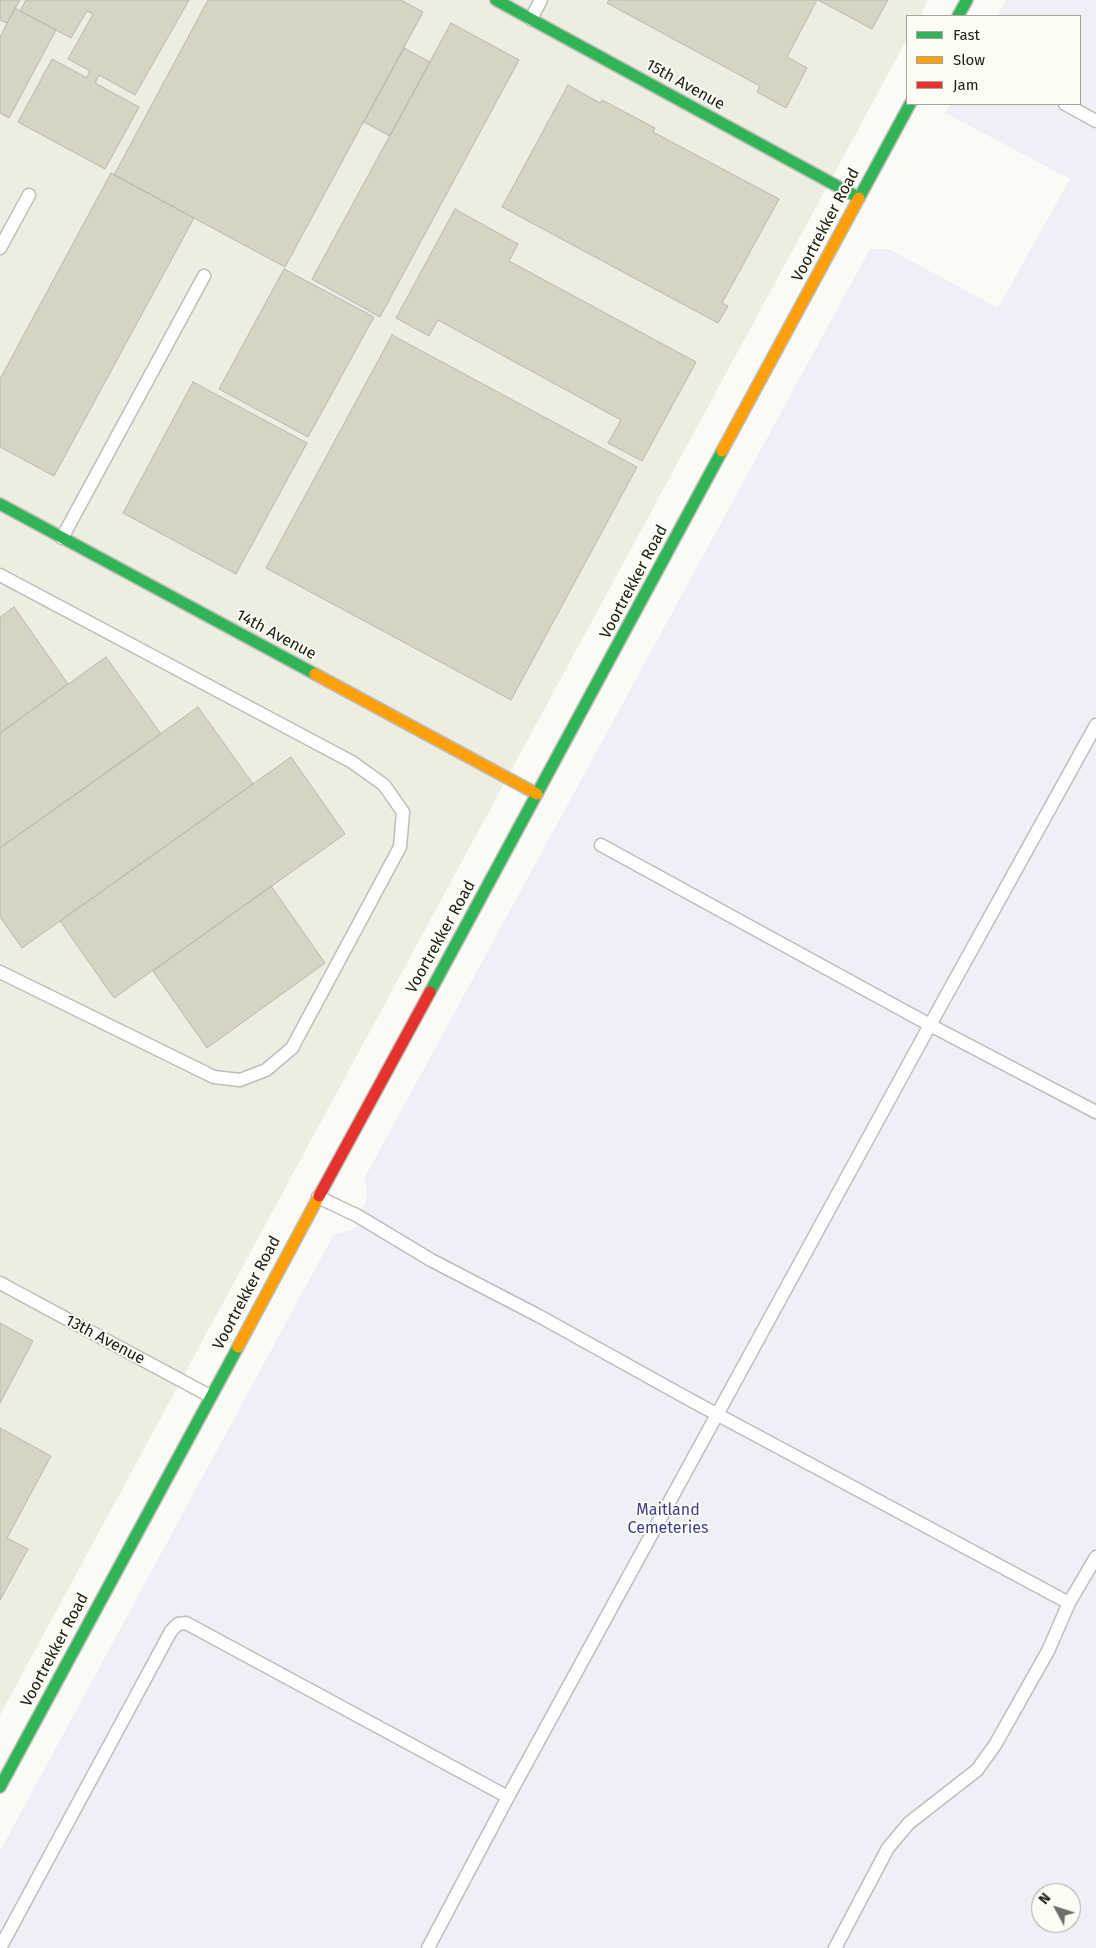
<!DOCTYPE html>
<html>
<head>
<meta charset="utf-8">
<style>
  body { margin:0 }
  #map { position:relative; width:1096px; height:1948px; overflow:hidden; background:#fbfbf6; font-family:"Fira Sans",sans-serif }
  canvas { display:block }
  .legend { position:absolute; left:906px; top:15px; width:175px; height:90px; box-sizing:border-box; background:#fdfcf4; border:1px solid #a5a49e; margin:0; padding:6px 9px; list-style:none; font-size:15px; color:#20201d }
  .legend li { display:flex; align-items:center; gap:10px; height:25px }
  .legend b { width:25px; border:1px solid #a5a49e }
  .north { position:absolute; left:1031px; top:1883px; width:50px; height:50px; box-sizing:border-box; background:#fdfcf4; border:1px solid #a5a49e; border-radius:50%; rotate:310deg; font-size:14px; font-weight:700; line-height:20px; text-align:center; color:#20201d }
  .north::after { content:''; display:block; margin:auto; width:18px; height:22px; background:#6d6d69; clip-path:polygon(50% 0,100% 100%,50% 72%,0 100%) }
</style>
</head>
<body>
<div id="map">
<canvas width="1096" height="1948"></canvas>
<ul class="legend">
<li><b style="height:6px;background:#30b455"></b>Fast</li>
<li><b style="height:6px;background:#ff9f0a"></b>Slow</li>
<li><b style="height:6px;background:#e5322d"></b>Jam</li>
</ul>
<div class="north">N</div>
</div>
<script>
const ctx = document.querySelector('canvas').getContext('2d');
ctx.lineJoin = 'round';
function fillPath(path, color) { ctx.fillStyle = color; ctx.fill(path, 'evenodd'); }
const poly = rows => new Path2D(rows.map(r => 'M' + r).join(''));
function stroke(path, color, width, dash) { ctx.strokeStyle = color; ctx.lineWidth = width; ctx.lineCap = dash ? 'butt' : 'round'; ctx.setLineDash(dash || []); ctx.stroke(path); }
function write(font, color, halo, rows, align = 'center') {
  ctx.font = font + ' "Fira Sans",sans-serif'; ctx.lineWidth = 4; ctx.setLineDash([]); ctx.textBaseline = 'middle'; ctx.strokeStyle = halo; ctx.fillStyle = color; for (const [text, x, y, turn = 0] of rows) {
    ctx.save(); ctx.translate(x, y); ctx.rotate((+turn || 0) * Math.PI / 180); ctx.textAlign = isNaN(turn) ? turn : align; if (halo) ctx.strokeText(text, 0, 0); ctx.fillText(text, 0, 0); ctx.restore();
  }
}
const built = poly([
  [0,0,928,0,920,16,907,16,907,39,0,1715]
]);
const green = poly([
  [1006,0,1096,0,1096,1948,0,1948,0,1851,334,1234,353,1230,367,1199,365,1177,870,249,889,249,998,308,1070,179,945,113,950,104,1080,104,1080,16,997,16],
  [1041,1893,1071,1893,1071,1923,1041,1923]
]);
const building = poly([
  [0,0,20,0,7,23,0,20,0,0],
  [26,0,189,0,135,95,99,75,95,83,139,107,105,169,18,122,52,59,87,78,90,71,68,59,93,14,87,11,71,38,20,11,26,0],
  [208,0,401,0,423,12,285,267,114,175,208,0],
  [609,0,817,0,787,57,807,68,786,108,757,92,760,86,607,3,609,0],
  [818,0,888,0,872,29,818,0],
  [15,8,56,30,9,118,0,113,0,37,15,8],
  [451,23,519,60,380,317,312,279,451,23],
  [404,48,430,62,390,136,364,122,404,48],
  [568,85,600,103,602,100,655,128,653,132,779,199,722,303,728,306,718,323,502,207,568,85],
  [111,173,194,218,54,476,0,447,0,379,111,173],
  [455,209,518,244,509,261,696,362,642,461,608,443,621,420,438,320,429,336,396,318,455,209],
  [284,269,374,317,308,437,219,389,284,269],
  [392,335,637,467,511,700,266,568,392,335],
  [193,382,307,443,236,574,123,513,193,382],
  [14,607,68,684,0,733,0,617,14,607],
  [106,657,161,734,0,848,0,733,106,657],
  [198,707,253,784,22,948,0,917,0,848,198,707],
  [291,757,345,834,114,998,60,921,291,757],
  [271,886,325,963,207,1048,153,971,271,886],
  [0,1323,33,1341,0,1403,0,1323],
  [0,1428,51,1456,7,1538,28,1549,0,1600,0,1428]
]);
const lane = poly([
  [531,19,541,0],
  [1065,104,1096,121],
  [0,248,29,195],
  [62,538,204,276],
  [0,575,352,762,384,785,403,812,400,847,292,1048,266,1070,240,1080,214,1077,0,972],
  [601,845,930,1025,1096,1112],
  [318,1197,358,1216,431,1260,539,1316,694,1402,1069,1603],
  [0,1283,210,1396],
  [0,1948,171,1631,178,1624,186,1623,508,1797],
  [428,1948,508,1797,930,1025,1096,725],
  [835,1948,888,1848,909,1823,977,1770,995,1745,1048,1651,1069,1603,1096,1557]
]);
const fast = poly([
  [496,0,859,198],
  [958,16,967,0],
  [859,198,910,104],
  [0,504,315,674],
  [430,992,722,451],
  [0,1787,238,1347]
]);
const slow = poly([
  [722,451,859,198],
  [315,674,537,794],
  [238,1347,319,1196]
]);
const jam = poly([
  [319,1196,430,992]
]);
const streetNames = [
  ["15th Avenue",685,85,29],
  ["Voortrekker Road",826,225,-62],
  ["Voortrekker Road",634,582,-62],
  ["14th Avenue",276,635,28],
  ["Voortrekker Road",441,937,-61],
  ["Voortrekker Road",247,1293,-62],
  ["13th Avenue",105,1340,28],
  ["Voortrekker Road",55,1650,-62]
];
const parkNames = [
  ["Maitland",668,1511],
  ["Cemeteries",668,1529]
];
fillPath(built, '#edede2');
fillPath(green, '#eeeff7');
fillPath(building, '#d6d5c4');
stroke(building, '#b8b8b5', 1);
stroke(lane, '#bdbdba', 15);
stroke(fast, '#bdbdba', 14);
stroke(slow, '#bdbdba', 14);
stroke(jam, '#bdbdba', 14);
stroke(lane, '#fefefe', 12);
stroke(fast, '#30b455', 11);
stroke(slow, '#ff9f0a', 11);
stroke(jam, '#e5322d', 11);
write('16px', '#20201d', '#fdfcf4', streetNames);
write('16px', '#3c3e8b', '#fdfcf4', parkNames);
</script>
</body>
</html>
